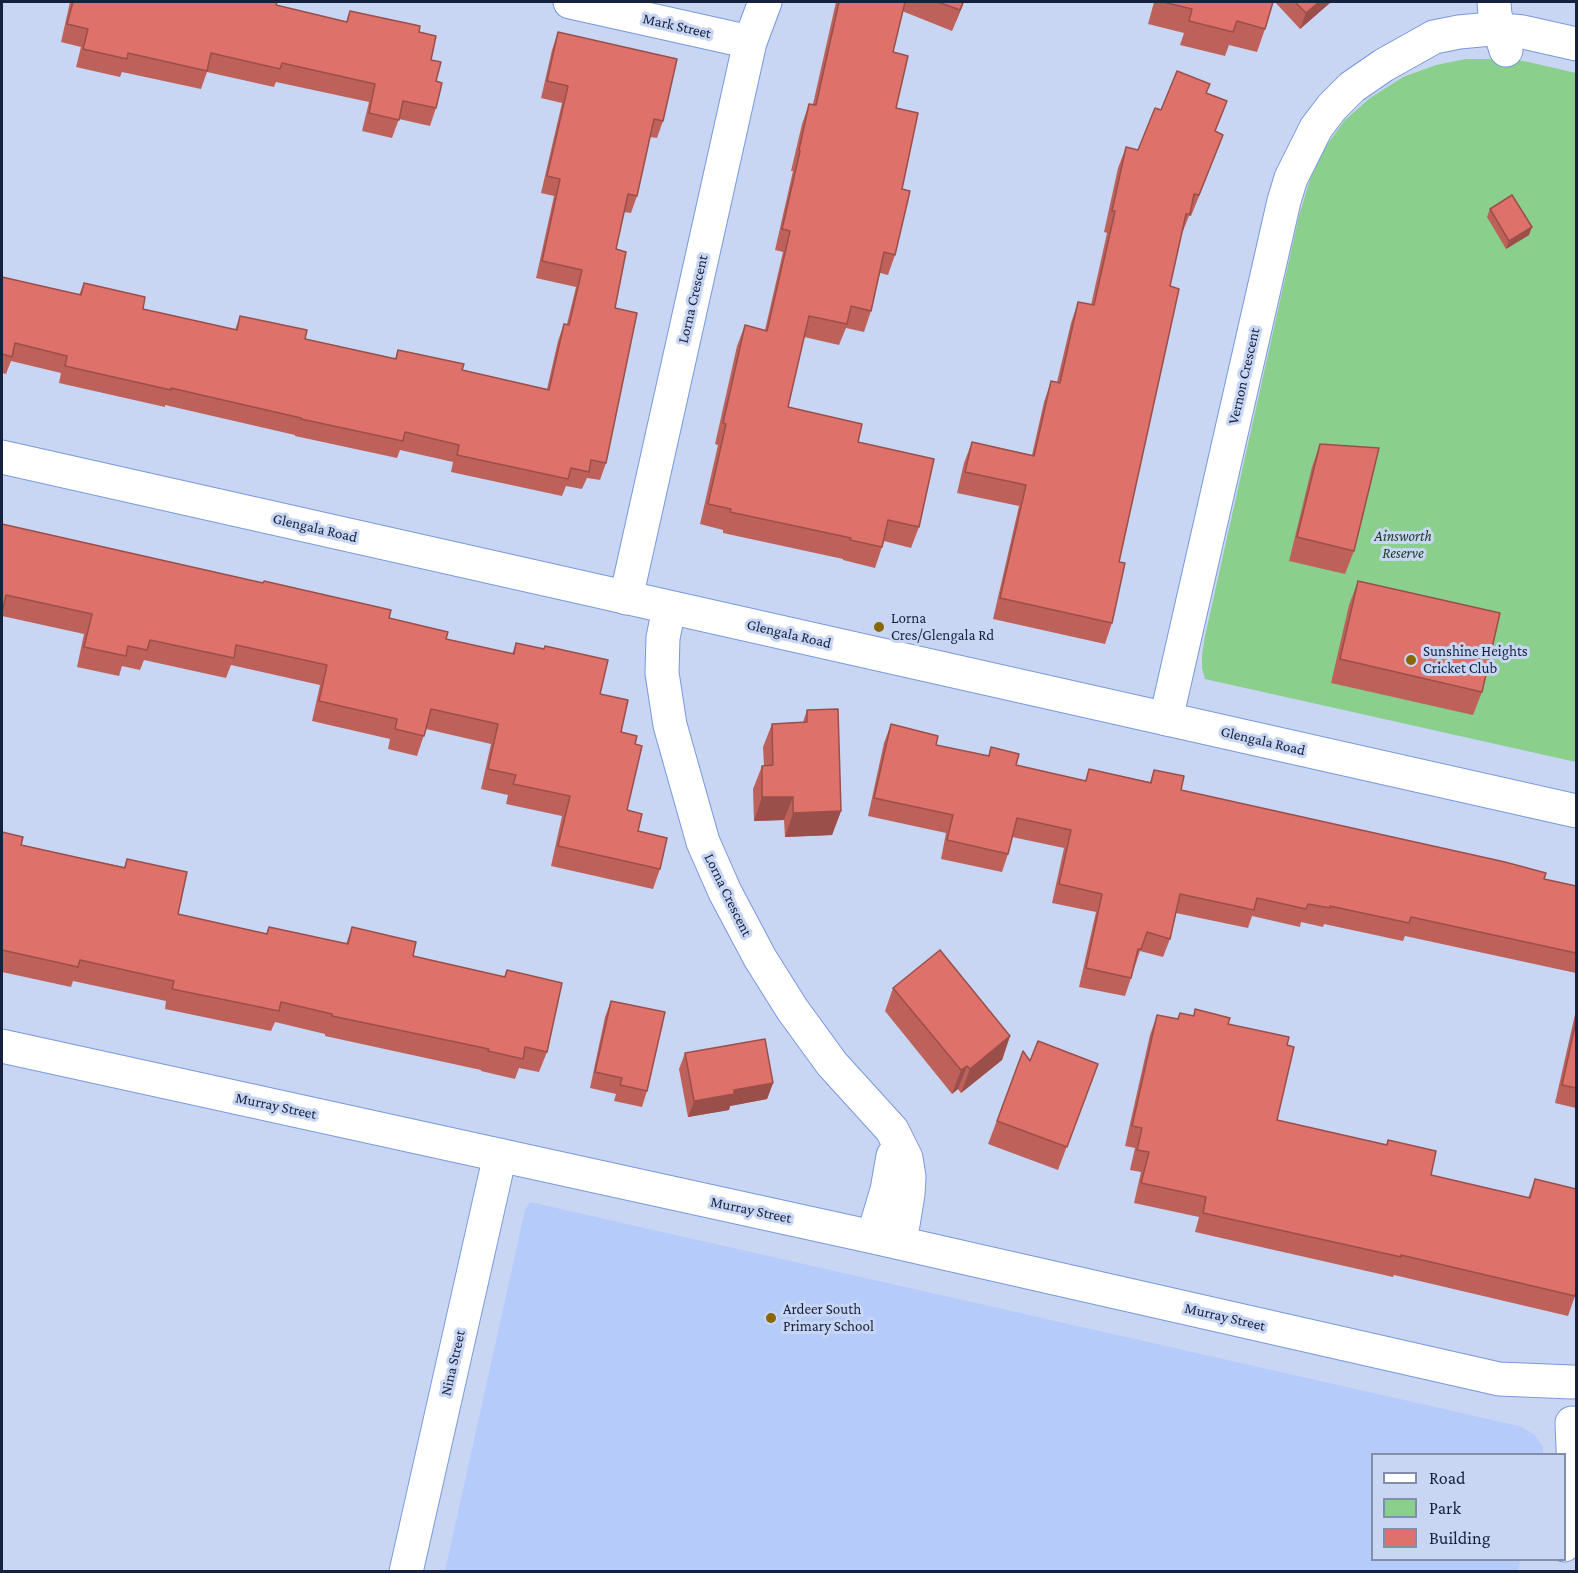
<!DOCTYPE html>
<html>
<head>
<meta charset="utf-8">
<style>
  body { margin:0 }
  #map { position:relative; width:1578px; height:1573px; overflow:hidden; background:#c8d6f3; font-family:"Crimson Pro",serif }
  canvas { display:block }
  .frame { position:absolute; inset:0; border:3px solid #16223d; pointer-events:none }
  .legend { position:absolute; left:1371px; top:1453px; width:195px; height:108px; box-sizing:border-box; background:#c8d6f3; border:2px solid #818eaa; margin:0; padding:8px 10px; list-style:none; font-size:18px; color:#16223d }
  .legend li { display:flex; align-items:center; gap:12px; height:30px }
  .legend b { width:30px; border:2px solid #818eaa }
</style>
</head>
<body>
<div id="map">
<canvas width="1578" height="1573"></canvas>
<div class="frame"></div>
<ul class="legend">
<li><b style="height:8px;background:#fff"></b>Road</li>
<li><b style="height:16px;background:#8bcf8d"></b>Park</li>
<li><b style="height:16px;background:#de716a"></b>Building</li>
</ul>
</div>
<script>
const ctx = document.querySelector('canvas').getContext('2d');
ctx.lineJoin = 'round';
function fillPath(path, color) { ctx.fillStyle = color; ctx.fill(path, 'evenodd'); }
const poly = rows => new Path2D(rows.map(r => 'M' + r).join(''));
function stroke(path, color, width, dash) { ctx.strokeStyle = color; ctx.lineWidth = width; ctx.lineCap = dash ? 'butt' : 'round'; ctx.setLineDash(dash || []); ctx.stroke(path); }
function write(font, color, halo, rows, align = 'center') {
  ctx.font = font + ' "Crimson Pro",serif'; ctx.lineWidth = 6; ctx.setLineDash([]); ctx.textBaseline = 'middle'; ctx.strokeStyle = halo; ctx.fillStyle = color; for (const [text, x, y, turn = 0] of rows) {
    ctx.save(); ctx.translate(x, y); ctx.rotate((+turn || 0) * Math.PI / 180); ctx.textAlign = isNaN(turn) ? turn : align; if (halo) ctx.strokeText(text, 0, 0); ctx.fillText(text, 0, 0); ctx.restore();
  }
}
const built = poly([
  [530,1202,1519,1426,1534,1434,1543,1447,1543,1454,1372,1454,1372,1560,1521,1560,1518,1571,445,1571,525,1210]
]);
const green = poly([
  [1466,59,1496,59,1524,61,1576,73,1576,762,1205,679,1202,668,1202,655,1205,636,1299,216,1310,179,1326,146,1345,120,1370,98,1403,77,1436,65]
]);
const street = poly([
  [570,2,750,42],
  [1494,2,1495,15,1506,50],
  [626,598,750,42,765,2],
  [669,608,663,638,662,673,670,725,703,842,725,892,760,958,792,1009,832,1064,892,1130,906,1158,909,1177,908,1194,900,1243],
  [1166,719,1284,201,1291,178,1316,128,1332,107,1352,87,1384,65,1434,37,1459,32,1491,29,1523,32,1576,44],
  [2,1046,873,1237,1499,1379,1572,1382],
  [873,1237,887,1190,893,1156],
  [1564,1545,1575,1495,1572,1423],
  [406,1572,500,1155]
]);
const secondary = poly([
  [2,457,1576,811]
]);
const wall = poly([
  [70,2,277,2,276,5,346,22,350,11,419,32,431,60,436,81,436,108,430,126,399,119,392,138,362,131,369,102,276,82,274,87,207,72,201,89,122,72,120,77,76,67,81,47,61,42],
  [836,2,964,2,952,31,902,11,893,52,902,189,895,255,888,275,880,273,871,311,864,332,846,328,839,345,804,337,788,407,858,442,919,527,911,548,884,541,875,568,843,560,843,559,723,533,723,530,700,524,718,445,715,444,737,346,745,325,765,330,783,252,775,250,793,171,791,171,802,124,809,104,813,104],
  [1154,2,1272,2,1265,29,1257,52,1229,45,1225,56,1180,45,1184,33,1148,24],
  [1275,2,1331,2,1300,29],
  [558,32,663,121,657,138,650,137,637,196,631,213,624,212,616,249,615,308,606,463,600,480,587,478,582,489,566,486,562,496,451,472,453,462,400,450,397,458,295,436,295,435,165,405,165,407,59,383,61,373,11,361,6,374,2,373,2,277,79,295,84,283,143,309,235,330,240,316,305,339,395,359,398,350,462,370,547,389,558,341,564,324,567,324,576,287,536,278,554,196,541,193,562,103,541,98,552,50],
  [1207,93,1215,132,1223,135,1191,216,1189,216,1181,236,1170,286,1119,562,1112,623,1105,644,993,619,1019,506,957,493,964,463,972,442,1032,455,1044,402,1051,381,1057,382,1071,323,1078,302,1091,305,1107,233,1104,232,1118,168,1126,147,1138,150,1161,110],
  [1490,209,1529,235,1506,249,1487,217],
  [1320,444,1354,551,1345,574,1289,561,1312,467],
  [2,524,389,618,446,639,512,654,516,643,600,694,621,732,635,744,627,810,638,831,660,869,653,889,551,866,562,816,506,804,508,795,481,789,491,744,426,729,417,756,388,749,390,739,312,721,320,685,231,665,226,678,144,660,140,670,122,666,119,676,77,667,84,634,2,616],
  [1358,581,1482,692,1473,715,1331,683,1349,605],
  [807,710,841,811,832,835,785,837,784,820,754,821,753,789,762,766,764,766,763,747,772,724,803,722],
  [891,724,936,745,988,756,991,747,1016,765,1085,781,1089,769,1150,782,1154,770,1181,790,1544,879,1576,886,1576,973,1405,936,1403,941,1324,924,1323,927,1301,922,1300,927,1252,916,1248,928,1176,913,1170,939,1163,957,1140,951,1125,996,1079,987,1096,912,1052,903,1064,848,1012,837,1008,854,1002,872,941,859,946,833,868,816,884,743],
  [2,832,21,845,124,867,127,859,178,914,266,934,269,927,346,944,352,927,413,956,504,977,507,970,547,1052,539,1072,519,1068,515,1079,481,1071,481,1070,325,1036,325,1034,275,1022,271,1031,165,1009,166,1001,73,981,71,987,2,972],
  [893,988,1010,1036,1002,1060,961,1093,958,1089,952,1094,885,1011],
  [611,1001,647,1091,642,1107,614,1101,616,1094,590,1088,605,1017],
  [1195,1009,1228,1024,1287,1045,1277,1120,1386,1145,1388,1140,1431,1175,1528,1198,1535,1179,1575,1296,1568,1316,1394,1275,1393,1277,1195,1232,1199,1217,1134,1203,1141,1172,1130,1170,1135,1148,1125,1146,1150,1035,1157,1015,1177,1019,1180,1013,1193,1016],
  [1576,1010,1576,1108,1555,1103],
  [1023,1051,1030,1061,1098,1064,1058,1170,988,1144],
  [685,1053,773,1083,767,1099,730,1106,729,1110,688,1117,679,1069]
]);
const shadedWall = poly([
  [963,2,964,2,952,31],
  [1319,2,1331,2,1300,29,1306,13],
  [1223,135,1215,156,1191,216,1199,195],
  [1532,227,1529,235,1506,249,1509,241],
  [762,797,793,797,784,820,754,821],
  [841,811,832,835,785,837,793,813],
  [1010,1036,1002,1060,961,1093,970,1069],
  [967,1066,958,1089,952,1094,961,1070],
  [773,1083,767,1099,730,1106,729,1110,688,1117,694,1101,734,1090]
]);
const building = poly([
  [73,2,277,2,276,5,347,22,350,11,420,26,419,32,436,36,431,60,441,62,436,81,442,83,436,108,403,101,399,120,369,113,375,84,282,63,280,69,211,53,207,71,128,53,127,59,83,49,88,29,67,24,73,2],
  [839,2,905,2,893,52,908,56,896,108,918,113,902,189,910,191,895,255,884,252,871,311,851,306,847,324,809,316,788,407,862,424,858,442,934,459,919,527,888,520,882,547,850,540,851,538,730,512,731,509,708,504,726,424,723,423,745,325,767,331,790,231,782,229,800,151,799,150,809,104,816,105,839,2],
  [938,2,963,2,960,10,938,2],
  [1163,2,1273,2,1265,29,1237,21,1233,32,1189,21,1192,9,1163,2],
  [1295,2,1319,2,1306,13,1295,2],
  [558,32,677,59,663,121,654,119,637,196,628,194,616,249,626,252,615,308,637,313,606,463,591,460,589,472,571,468,568,479,457,455,459,445,405,432,403,441,301,419,301,418,171,388,171,390,65,366,67,356,15,343,12,357,2,354,2,277,81,295,84,283,145,297,143,309,237,330,240,316,307,330,305,339,396,359,398,350,464,364,462,370,549,390,564,324,569,325,582,270,542,261,560,179,547,176,568,86,547,81,558,32],
  [1177,71,1210,84,1206,93,1227,101,1215,131,1223,135,1199,195,1194,194,1190,214,1186,214,1170,286,1179,289,1119,562,1125,563,1112,623,1000,598,1026,485,965,472,972,442,1034,456,1051,381,1060,383,1078,302,1094,305,1115,211,1112,211,1126,147,1138,150,1155,108,1161,110,1177,71],
  [1512,195,1532,227,1509,241,1490,209,1512,195],
  [1320,444,1379,448,1354,551,1297,537,1320,444],
  [2,524,263,583,264,581,391,610,389,618,448,632,446,639,514,654,516,643,544,649,545,646,608,660,600,694,628,700,621,732,637,736,635,744,642,746,627,810,642,814,638,831,667,838,660,869,558,846,570,796,513,784,516,775,488,769,498,724,431,709,424,736,395,729,397,719,319,701,327,665,236,645,234,658,150,640,147,650,128,646,126,656,84,647,92,614,6,595,3,609,2,609,2,524],
  [1358,581,1500,613,1482,692,1340,659,1358,581],
  [838,709,841,811,793,813,793,797,762,797,762,766,773,765,772,724,807,722,807,710,838,709],
  [891,724,938,736,936,745,989,756,991,747,1019,754,1016,765,1086,781,1089,769,1151,783,1154,770,1184,776,1181,790,1505,862,1546,873,1544,879,1576,886,1576,953,1411,917,1409,923,1330,906,1330,908,1308,904,1306,909,1257,898,1254,910,1180,894,1170,939,1147,932,1141,949,1138,949,1131,978,1086,968,1102,894,1059,884,1071,830,1017,818,1008,854,947,840,953,815,874,798,891,724],
  [2,832,23,837,21,845,125,868,127,859,187,872,178,914,267,934,269,927,348,944,352,927,416,942,413,956,505,977,507,970,562,983,547,1052,525,1047,523,1059,488,1051,489,1049,332,1016,332,1014,281,1002,279,1011,172,989,174,981,80,960,78,967,2,950,2,832],
  [940,950,1010,1036,970,1069,967,1066,961,1070,893,988,940,950],
  [611,1001,665,1012,647,1091,620,1085,622,1078,595,1072,611,1001],
  [1195,1009,1230,1018,1228,1024,1289,1037,1287,1045,1294,1047,1277,1120,1387,1145,1388,1140,1436,1151,1431,1175,1530,1198,1535,1179,1576,1189,1576,1292,1575,1296,1401,1255,1401,1257,1203,1213,1206,1197,1141,1183,1149,1152,1137,1150,1142,1128,1132,1126,1157,1015,1178,1019,1180,1013,1194,1016,1195,1009],
  [1576,1021,1576,1088,1562,1085,1576,1021],
  [765,1039,773,1083,734,1090,734,1094,694,1101,685,1053,765,1039],
  [1038,1041,1098,1064,1067,1147,997,1121,1023,1051,1030,1061,1038,1041]
]);
const markers = [
  [879,627,6,"#896704"],
  [1411,660,6,"#896704"],
  [771,1318,6,"#896704"]
];
const streetNames = [
  ["Mark Street",677,26,13],
  ["Lorna Crescent",693,299,-77],
  ["Vernon Crescent",1244,376,-77],
  ["Glengala Road",315,528,13],
  ["Glengala Road",789,634,13],
  ["Glengala Road",1263,741,13],
  ["Lorna Crescent",728,895,64],
  ["Murray Street",276,1106,12],
  ["Murray Street",751,1210,12],
  ["Murray Street",1225,1317,13],
  ["Nina Street",453,1363,-77]
];
const parkNames = [
  ["Ainsworth",1403,536],
  ["Reserve",1403,553]
];
const poiNames = [
  ["Lorna",891,618],
  ["Cres/Glengala Rd",891,635],
  ["Sunshine Heights",1423,651],
  ["Cricket Club",1423,668],
  ["Ardeer South",783,1309],
  ["Primary School",783,1326]
];
fillPath(built, '#b5cbfa');
fillPath(green, '#8bcf8d');
stroke(street, '#7998dc', 35);
stroke(secondary, '#7998dc', 35);
stroke(street, '#fff', 33);
stroke(secondary, '#fff', 33);
fillPath(wall, '#bf615b');
fillPath(shadedWall, '#9b4f4a');
fillPath(building, '#de716a');
stroke(building, '#9b4f4a', 1.5);
for (const [x, y, r, color] of markers) { const dot = new Path2D(); dot.arc(x, y, r, 0, 2 * Math.PI); ctx.fillStyle = color; ctx.fill(dot); stroke(dot, '#c8d6f3', 2); }
write('15px', '#16223d', '#c8d6f3', streetNames);
write('italic 15px', '#17391a', '#c8d6f3', parkNames);
write('15px', '#16223d', '#c8d6f3', poiNames, 'left');
</script>
</body>
</html>
